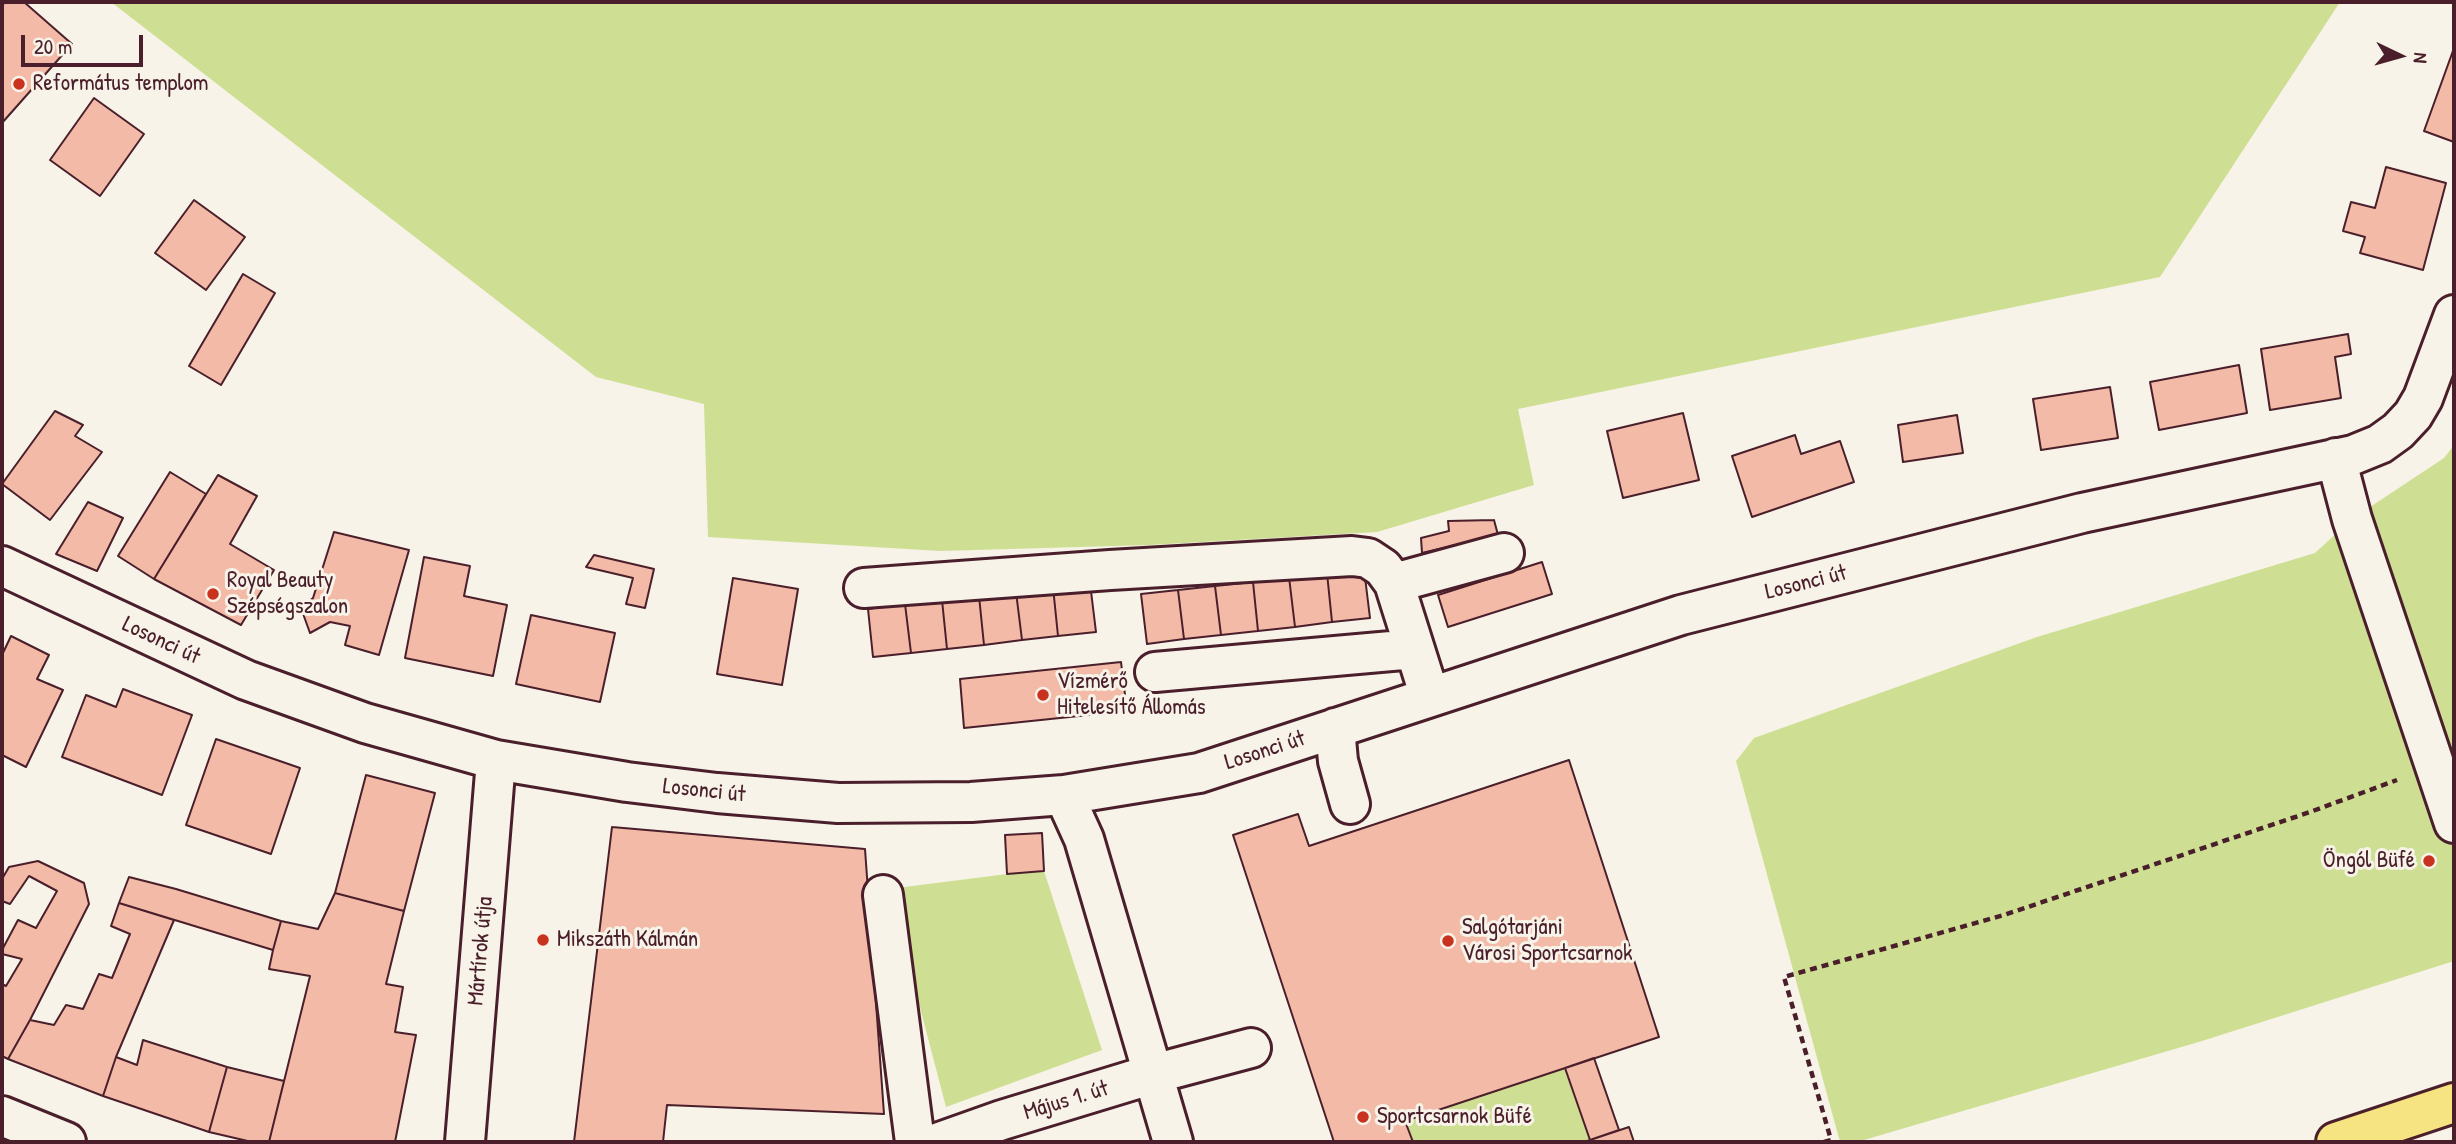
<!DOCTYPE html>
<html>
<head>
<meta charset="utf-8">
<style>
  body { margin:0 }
  #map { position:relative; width:2456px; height:1144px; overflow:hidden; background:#f7f3e8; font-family:"Patrick Hand",sans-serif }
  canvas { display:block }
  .frame { position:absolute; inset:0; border:4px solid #4a1f2b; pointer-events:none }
  .north { position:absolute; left:2365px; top:21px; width:70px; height:70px; -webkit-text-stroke:5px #f7f3e8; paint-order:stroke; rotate:95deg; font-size:19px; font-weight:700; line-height:28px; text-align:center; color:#4a1f2b }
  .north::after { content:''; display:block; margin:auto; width:24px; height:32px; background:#4a1f2b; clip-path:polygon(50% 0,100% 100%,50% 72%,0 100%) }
  .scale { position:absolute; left:21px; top:35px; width:122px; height:32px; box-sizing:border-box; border:4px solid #4a1f2b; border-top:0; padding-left:9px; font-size:21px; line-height:24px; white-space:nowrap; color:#4a1f2b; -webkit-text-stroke:5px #f7f3e8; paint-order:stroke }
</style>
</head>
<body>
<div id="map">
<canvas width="2456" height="1144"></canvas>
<div class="frame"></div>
<div class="north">N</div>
<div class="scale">20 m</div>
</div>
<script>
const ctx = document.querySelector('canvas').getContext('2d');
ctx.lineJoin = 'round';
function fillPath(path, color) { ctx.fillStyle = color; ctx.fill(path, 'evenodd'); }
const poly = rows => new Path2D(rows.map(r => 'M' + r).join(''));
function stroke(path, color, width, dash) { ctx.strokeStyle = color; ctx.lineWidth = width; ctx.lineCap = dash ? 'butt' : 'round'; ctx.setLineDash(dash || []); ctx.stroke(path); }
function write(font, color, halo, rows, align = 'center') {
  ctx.font = font + ' "Patrick Hand",sans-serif'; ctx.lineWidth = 6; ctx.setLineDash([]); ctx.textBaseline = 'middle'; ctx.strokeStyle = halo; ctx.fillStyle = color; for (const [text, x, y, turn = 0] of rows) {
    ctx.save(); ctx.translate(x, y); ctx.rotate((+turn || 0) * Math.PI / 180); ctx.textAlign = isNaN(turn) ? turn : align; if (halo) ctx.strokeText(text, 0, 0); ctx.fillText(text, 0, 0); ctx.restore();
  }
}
const green = poly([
  [111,2,2340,2,2160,277,1518,409,1534,485,1377,532,1149,545,940,551,708,537,704,404,596,377],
  [2454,445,2454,961,2202,1041,1857,1142,1840,1142,1736,761,1754,738,2037,637,2315,553,2352,519,2444,458],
  [1044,871,1102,1050,946,1107,889,889,1007,874],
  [1565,1068,1590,1140,1584,1142,1413,1142,1405,1121]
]);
const building = poly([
  [5,2,24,2,72,44,2,123,2,6,5,2],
  [2454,48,2454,142,2424,131,2454,48],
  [94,98,144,134,100,196,50,160,94,98],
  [2386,167,2446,183,2423,270,2360,253,2365,237,2343,231,2351,202,2375,208,2386,167],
  [194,200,245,237,206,290,155,253,194,200],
  [243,274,275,293,221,385,189,366,243,274],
  [2348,334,2351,354,2335,357,2341,398,2270,410,2261,349,2348,334],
  [2239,365,2247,413,2159,430,2150,382,2239,365],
  [2110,387,2118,438,2041,450,2033,399,2110,387],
  [55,411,83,425,75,436,102,452,50,520,2,484,55,411],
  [1683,413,1699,480,1623,498,1607,431,1683,413],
  [1957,415,1963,453,1903,462,1898,425,1957,415],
  [1795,435,1801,454,1840,441,1854,482,1752,517,1732,456,1795,435],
  [170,472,206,494,154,579,118,556,170,472],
  [218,475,257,496,230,544,274,570,241,625,154,579,218,475],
  [88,502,123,518,97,571,56,554,88,502],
  [1494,520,1498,535,1422,553,1421,538,1449,531,1448,521,1494,520],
  [334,532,409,550,379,655,345,645,350,626,330,622,310,633,301,608,313,598,334,532],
  [594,555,654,569,645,608,626,604,633,578,586,567,594,555],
  [424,557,470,566,464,596,507,605,493,676,405,658,424,557],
  [1542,562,1552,594,1448,627,1438,595,1542,562],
  [1364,569,1370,618,1332,622,1327,573,1364,569],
  [1327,573,1332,622,1295,627,1289,577,1327,573],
  [1289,577,1295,627,1258,631,1253,582,1289,577],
  [733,578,798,589,782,685,717,674,733,578],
  [1253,582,1258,631,1221,635,1215,586,1253,582],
  [1090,583,1096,632,1058,636,1053,587,1090,583],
  [1215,586,1221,635,1184,639,1178,590,1215,586],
  [1053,587,1058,636,1022,640,1016,592,1053,587],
  [1178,590,1184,639,1147,644,1141,594,1178,590],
  [1016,592,1022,640,984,645,979,596,1016,592],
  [979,596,984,645,947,649,942,600,979,596],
  [942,600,947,649,911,653,905,604,942,600],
  [905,604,911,653,873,657,868,609,905,604],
  [531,615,615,633,600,702,516,684,531,615],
  [11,636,49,655,37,679,63,690,26,767,2,755,2,655,11,636],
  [1121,662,1127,711,964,728,960,679,1121,662],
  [123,689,192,715,162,795,62,757,86,695,116,707,123,689],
  [216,739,300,768,271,854,186,825,216,739],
  [1569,760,1659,1037,1405,1121,1413,1142,1334,1142,1233,835,1298,814,1309,846,1569,760],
  [366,775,435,793,404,911,335,893,366,775],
  [612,827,865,849,884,1114,667,1105,663,1142,574,1142,612,827],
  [1042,833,1044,871,1007,874,1005,835,1042,833],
  [38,861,84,883,89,904,30,1020,8,1059,2,1056,2,984,6,986,22,959,2,954,2,950,18,920,36,928,57,891,29,876,10,904,2,901,2,879,9,867,38,861],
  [129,877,176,889,281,921,273,950,119,903,129,877],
  [335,893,404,911,386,984,403,987,395,1032,416,1035,395,1142,269,1142,310,976,269,969,273,950,281,921,318,929,335,893],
  [119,903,174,920,116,1057,103,1096,8,1059,30,1020,54,1025,66,1005,83,1009,99,974,112,978,130,934,111,926,119,903],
  [143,1040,227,1067,209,1132,103,1096,116,1057,137,1065,143,1040],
  [1594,1058,1619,1130,1590,1140,1565,1068,1594,1058],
  [227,1067,284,1081,269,1142,252,1142,209,1132,227,1067],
  [1629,1127,1634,1142,1584,1142,1629,1127]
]);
const path = poly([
  [1824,1142,1831,1140,1784,977,2004,915,2310,812,2397,780]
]);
const minor = poly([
  [2336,458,2352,519,2454,823],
  [2,566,246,680,365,723,496,760,627,782,717,793,838,803,971,802,1064,795,1199,773,1681,615,2082,513,2353,455,2380,444,2398,431,2413,415,2423,398,2454,315],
  [1394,583,1504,553],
  [864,588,1110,570,1352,556,1368,558,1383,568,1394,583,1430,697],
  [1155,672,1414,649],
  [1335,728,1338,761,1350,804],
  [1064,795,1084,839,1173,1142],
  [883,895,915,1142],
  [2,1116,66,1142],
  [465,1142,496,760],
  [940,1142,1002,1120,1153,1074,1251,1048]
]);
const major = poly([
  [2336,1142,2454,1103]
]);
const markers = [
  [19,84,7,"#c8321e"],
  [213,594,7,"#c8321e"],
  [1043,695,7,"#c8321e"],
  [2429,861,7,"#c8321e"],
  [543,940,7,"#c8321e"],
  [1448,941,7,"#c8321e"],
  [1363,1117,7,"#c8321e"]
];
const poiNames = [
  ["Református templom",33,84],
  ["Royal Beauty",227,581],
  ["Szépségszalon",227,607],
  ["Vízmérő",1057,682],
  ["Hitelesítő Állomás",1057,708],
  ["Öngól Büfé",2415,861,"right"],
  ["Salgótarjáni",1462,928],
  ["Városi Sportcsarnok",1462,954],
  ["Mikszáth Kálmán",557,940],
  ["Sportcsarnok Büfé",1377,1117]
];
const streetNames = [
  ["Losonci út",1806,583,-14],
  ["Losonci út",161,641,25],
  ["Losonci út",1265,751,-18],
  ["Losonci út",704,791,6],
  ["Mártírok útja",481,951,-85],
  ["Május 1. út",1066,1101,-17]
];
fillPath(green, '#cedf93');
fillPath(building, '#f2baa7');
stroke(building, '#4a1f2b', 2);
stroke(minor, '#4a1f2b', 44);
stroke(major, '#4a1f2b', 44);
stroke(path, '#4a1f2b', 4.5, [7, 5]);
stroke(minor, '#f7f3e8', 38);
stroke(major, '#f6e381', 38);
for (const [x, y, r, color] of markers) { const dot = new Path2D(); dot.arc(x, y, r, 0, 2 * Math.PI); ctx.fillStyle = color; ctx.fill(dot); stroke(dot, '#f7f3e8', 2.5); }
write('23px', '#4a1f2b', '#f7f3e8', poiNames, 'left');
write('23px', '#4a1f2b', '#f7f3e8', streetNames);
</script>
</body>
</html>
